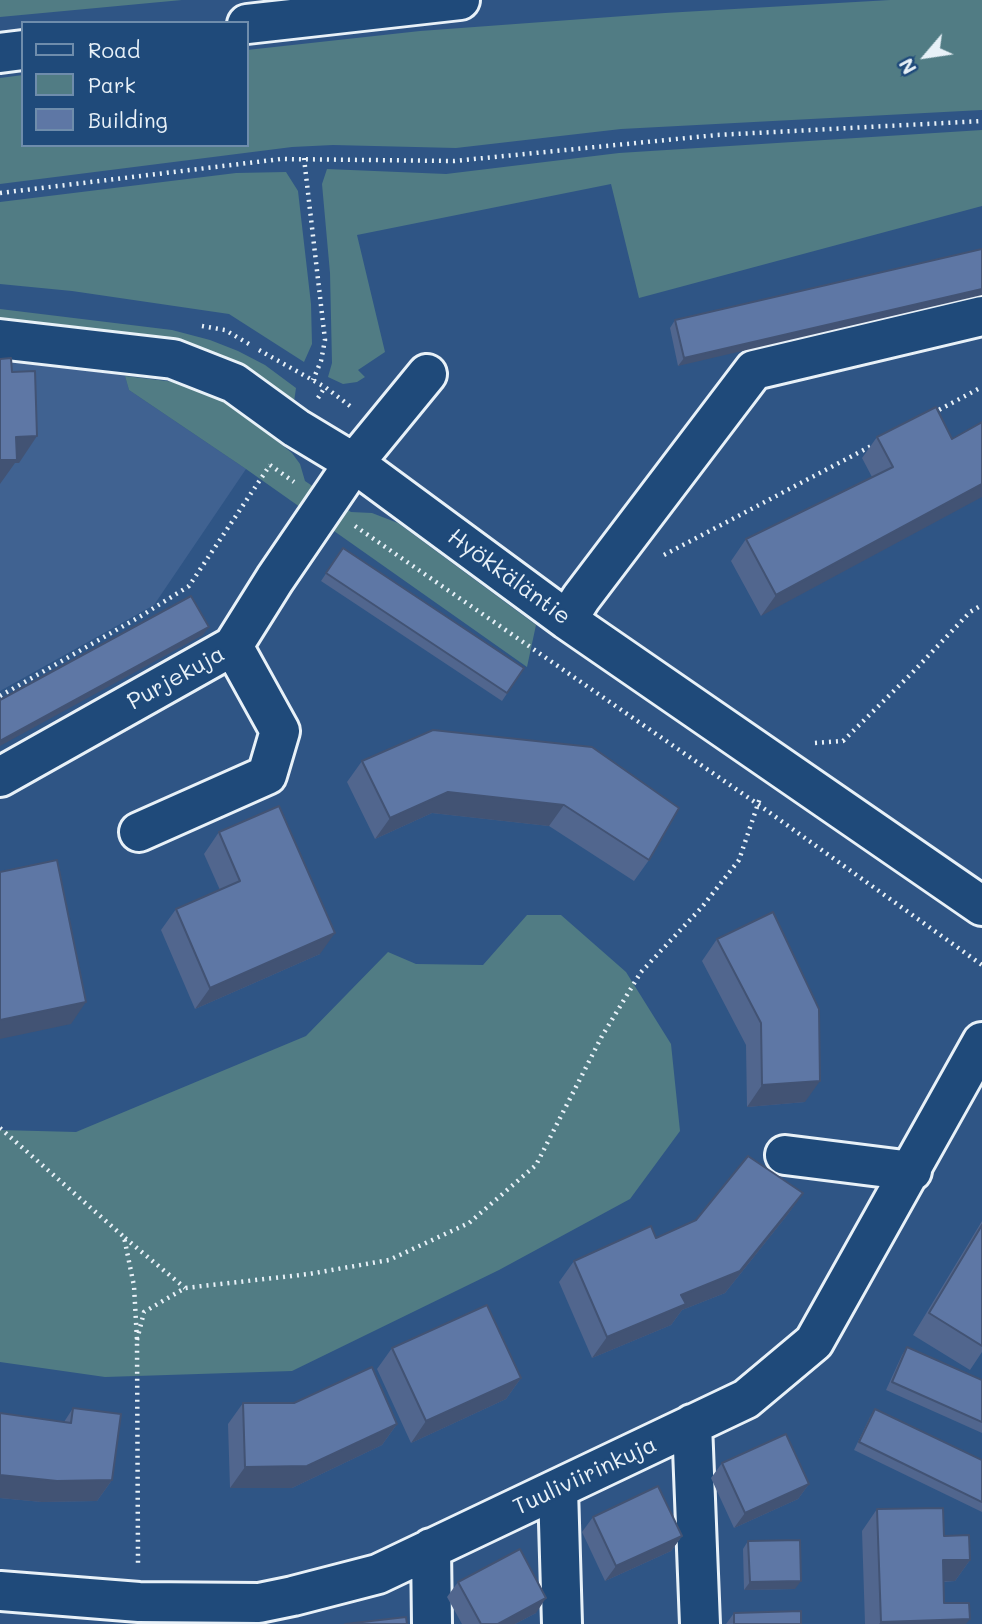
<!DOCTYPE html>
<html>
<head>
<meta charset="utf-8">
<style>
  body { margin:0 }
  #map { position:relative; width:982px; height:1624px; overflow:hidden; background:#2f5585; font-family:Mali,sans-serif }
  canvas { display:block }
  .legend { position:absolute; left:21px; top:21px; width:228px; height:126px; box-sizing:border-box; background:#1f4a7a; border:2px solid #6f8dac; margin:0; padding:9px 12px; list-style:none; font-size:21px; color:#e8f1f8 }
  .legend li { display:flex; align-items:center; gap:14px; height:35px }
  .legend b { width:35px; border:2px solid #6f8dac }
  .north { position:absolute; left:891px; top:21px; width:70px; height:70px; -webkit-text-stroke:5px #1f4a7a; paint-order:stroke; rotate:241deg; font-size:19px; font-weight:700; line-height:28px; text-align:center; color:#e8f1f8 }
  .north::after { content:''; display:block; margin:auto; width:24px; height:32px; background:#e8f1f8; clip-path:polygon(50% 0,100% 100%,50% 72%,0 100%) }
</style>
</head>
<body>
<div id="map">
<canvas width="982" height="1624"></canvas>
<ul class="legend">
<li><b style="height:9px;background:#1f4a7a"></b>Road</li>
<li><b style="height:19px;background:#517c84"></b>Park</li>
<li><b style="height:19px;background:#5e77a5"></b>Building</li>
</ul>
<div class="north">N</div>
</div>
<script>
const ctx = document.querySelector('canvas').getContext('2d');
ctx.lineJoin = 'round';
function fillPath(path, color) { ctx.fillStyle = color; ctx.fill(path, 'evenodd'); }
const poly = rows => new Path2D(rows.map(r => 'M' + r).join(''));
function stroke(path, color, width, dash) { ctx.strokeStyle = color; ctx.lineWidth = width; ctx.lineCap = dash ? 'butt' : 'round'; ctx.setLineDash(dash || []); ctx.stroke(path); }
function write(font, color, halo, rows, align = 'center') {
  ctx.font = font + ' Mali,sans-serif'; ctx.lineWidth = 5; ctx.setLineDash([]); ctx.textBaseline = 'middle'; ctx.strokeStyle = halo; ctx.fillStyle = color; for (const [text, x, y, turn = 0] of rows) {
    ctx.save(); ctx.translate(x, y); ctx.rotate((+turn || 0) * Math.PI / 180); ctx.textAlign = isNaN(turn) ? turn : align; if (halo) ctx.strokeText(text, 0, 0); ctx.fillText(text, 0, 0); ctx.restore();
  }
}
const built = poly([
  [0,360,67,367,125,376,129,390,246,469,154,605,0,691]
]);
const green = poly([
  [0,0,182,0,0,17],
  [890,0,982,0,982,110,621,129,456,148,333,145,292,147,0,184,0,78,23,75,23,145,247,145,247,50,420,31,665,13],
  [982,130,982,206,639,298,611,184,357,235,385,352,358,370,365,377,357,382,343,384,328,377,332,363,330,273,322,184,327,169,446,174,619,153],
  [286,172,298,191,311,304,312,344,304,362,229,314,72,291,0,284,0,202,236,173],
  [0,309,172,330,210,340,238,351,265,365,296,388,294,402,229,358,183,341,0,319],
  [125,376,175,382,204,391,234,407,292,453,300,464,305,481,351,512,372,513,398,523,536,625,527,667,246,469,129,390],
  [527,915,561,915,626,972,671,1044,680,1131,630,1199,499,1270,292,1371,105,1377,0,1362,0,1130,76,1132,306,1036,388,952,416,964,483,965]
]);
const path = poly([
  [304,158,325,340,321,361,313,380],
  [0,193,281,159,454,161,717,135,982,121],
  [202,326,225,330,249,344],
  [259,350,325,387,350,406],
  [318,398,325,387],
  [933,413,982,387],
  [270,465,294,482],
  [355,526,759,805,982,965],
  [664,555,873,445],
  [0,696,141,616,189,586,270,465],
  [815,743,843,741,912,673,970,612,982,605],
  [0,1128,124,1237,134,1286,137,1340,138,1563],
  [125,1238,185,1288],
  [137,1340,144,1312,185,1288,309,1274,389,1260,469,1223,536,1165,602,1036,641,972,702,907,739,860,760,798]
]);
const minor = poly([
  [0,339,173,359,234,383,296,428,354,463,567,620,982,906],
  [567,620,581,598,754,370,982,316],
  [0,777,233,646,275,579,354,463,427,374],
  [139,832,267,775,280,731,233,646],
  [785,1155,912,1171],
  [692,1424,700,1624],
  [558,1489,562,1624],
  [431,1548,432,1624],
  [0,1591,139,1602,259,1603,293,1596,378,1574,746,1399,814,1342,982,1042]
]);
const major = poly([
  [247,24,460,0],
  [0,53,23,50]
]);
const wall = poly([
  [982,249,678,366,670,328,675,320],
  [877,437,952,439,761,616,731,561,746,539,872,477,862,458],
  [343,548,524,668,502,701,321,581],
  [592,747,649,860,634,881,549,826,432,813,375,839,347,782,362,761],
  [219,832,320,954,195,1009,161,930,176,909,220,890,204,854],
  [717,939,805,1102,747,1107,746,1045,702,961],
  [803,1193,788,1214,725,1293,682,1310,671,1325,592,1358,559,1282,574,1261,656,1238],
  [982,1221,982,1352,970,1370,913,1335],
  [907,1347,982,1380,982,1433,886,1390,902,1355],
  [392,1348,521,1378,506,1399,411,1443,377,1369],
  [243,1403,397,1424,382,1445,292,1488,230,1488,228,1424],
  [73,1408,112,1480,97,1501,42,1502,0,1498,0,1413,64,1422],
  [875,1409,982,1460,982,1512,854,1450,870,1417],
  [722,1463,809,1484,798,1499,734,1528,711,1478],
  [877,1509,944,1536,970,1560,955,1581,944,1582,944,1603,966,1624,865,1624,862,1531],
  [593,1517,682,1536,671,1551,605,1581,582,1532],
  [748,1541,795,1589,744,1590,743,1549],
  [458,1582,536,1613,515,1624,462,1624,447,1597],
  [734,1613,801,1624,726,1624]
]);
const shadedWall = poly([
  [982,289,982,295,678,366,684,358],
  [37,436,19,463,15,463,0,484,0,460,16,437],
  [982,484,982,497,761,616,776,595],
  [209,627,203,635,0,746,0,741],
  [448,792,564,805,549,826,432,813,375,839,390,818],
  [335,933,320,954,195,1009,210,988],
  [86,1002,71,1024,0,1039,0,1020],
  [820,1081,805,1102,747,1107,762,1085],
  [803,1193,788,1214,725,1293,682,1310,671,1325,592,1358,607,1337,681,1295],
  [521,1378,506,1399,411,1443,426,1421],
  [397,1424,382,1445,292,1488,230,1488,245,1467],
  [0,1475,112,1480,97,1501,42,1502,0,1498],
  [809,1484,798,1499,734,1528,745,1513],
  [682,1536,671,1551,605,1581,616,1566],
  [943,1560,970,1560,955,1581,928,1582],
  [801,1581,795,1589,744,1590,750,1582],
  [546,1598,536,1613,515,1624,498,1624],
  [970,1619,966,1624,879,1624,881,1622]
]);
const building = poly([
  [982,249,982,289,684,358,675,320,982,249],
  [11,358,12,372,35,371,37,436,16,437,17,460,0,460,0,359,11,358],
  [936,407,952,439,982,422,982,484,776,595,746,539,893,467,877,437,936,407],
  [343,548,524,668,507,693,326,573,343,548],
  [191,596,209,627,0,741,0,700,191,596],
  [433,730,592,747,679,808,649,860,564,805,448,792,390,818,362,761,433,730],
  [279,806,335,933,210,988,176,909,240,881,219,832,279,806],
  [57,860,86,1002,0,1020,0,872,57,860],
  [773,912,819,1009,820,1081,762,1085,761,1023,717,939,773,912],
  [748,1156,803,1193,740,1271,681,1295,686,1304,607,1337,574,1261,651,1226,656,1238,696,1220,748,1156],
  [982,1225,982,1346,929,1313,982,1225],
  [487,1305,521,1378,426,1421,392,1348,487,1305],
  [907,1347,982,1380,982,1422,892,1382,907,1347],
  [372,1367,397,1424,307,1466,245,1467,243,1403,294,1403,372,1367],
  [73,1408,121,1414,112,1480,57,1481,0,1475,0,1413,71,1423,73,1408],
  [875,1409,982,1460,982,1502,859,1442,875,1409],
  [786,1434,809,1484,745,1513,722,1463,786,1434],
  [658,1486,682,1536,616,1566,593,1517,658,1486],
  [943,1508,944,1536,969,1535,970,1560,943,1560,944,1603,969,1603,970,1619,881,1622,877,1509,943,1508],
  [800,1540,801,1581,750,1582,748,1541,800,1540],
  [520,1549,546,1598,498,1624,481,1624,458,1582,520,1549],
  [801,1611,801,1624,734,1624,734,1613,801,1611],
  [406,1617,407,1624,345,1624,406,1617]
]);
const streetNames = [
  ["Hyökkäläntie",509,577,36],
  ["Purjekuja",176,678,-29],
  ["Tuuliviirinkuja",585,1476,-25]
];
fillPath(built, '#406291');
fillPath(green, '#517c84');
stroke(minor, '#e8f1f8', 44);
stroke(major, '#e8f1f8', 44);
stroke(path, '#e8f1f8', 4.5, [2, 5]);
stroke(minor, '#1f4a7a', 38);
stroke(major, '#1f4a7a', 38);
fillPath(wall, '#51668e');
fillPath(shadedWall, '#425374');
fillPath(building, '#5e77a5');
stroke(building, '#425374', 2);
write('23px', '#e8f1f8', '#1f4a7a', streetNames);
</script>
</body>
</html>
